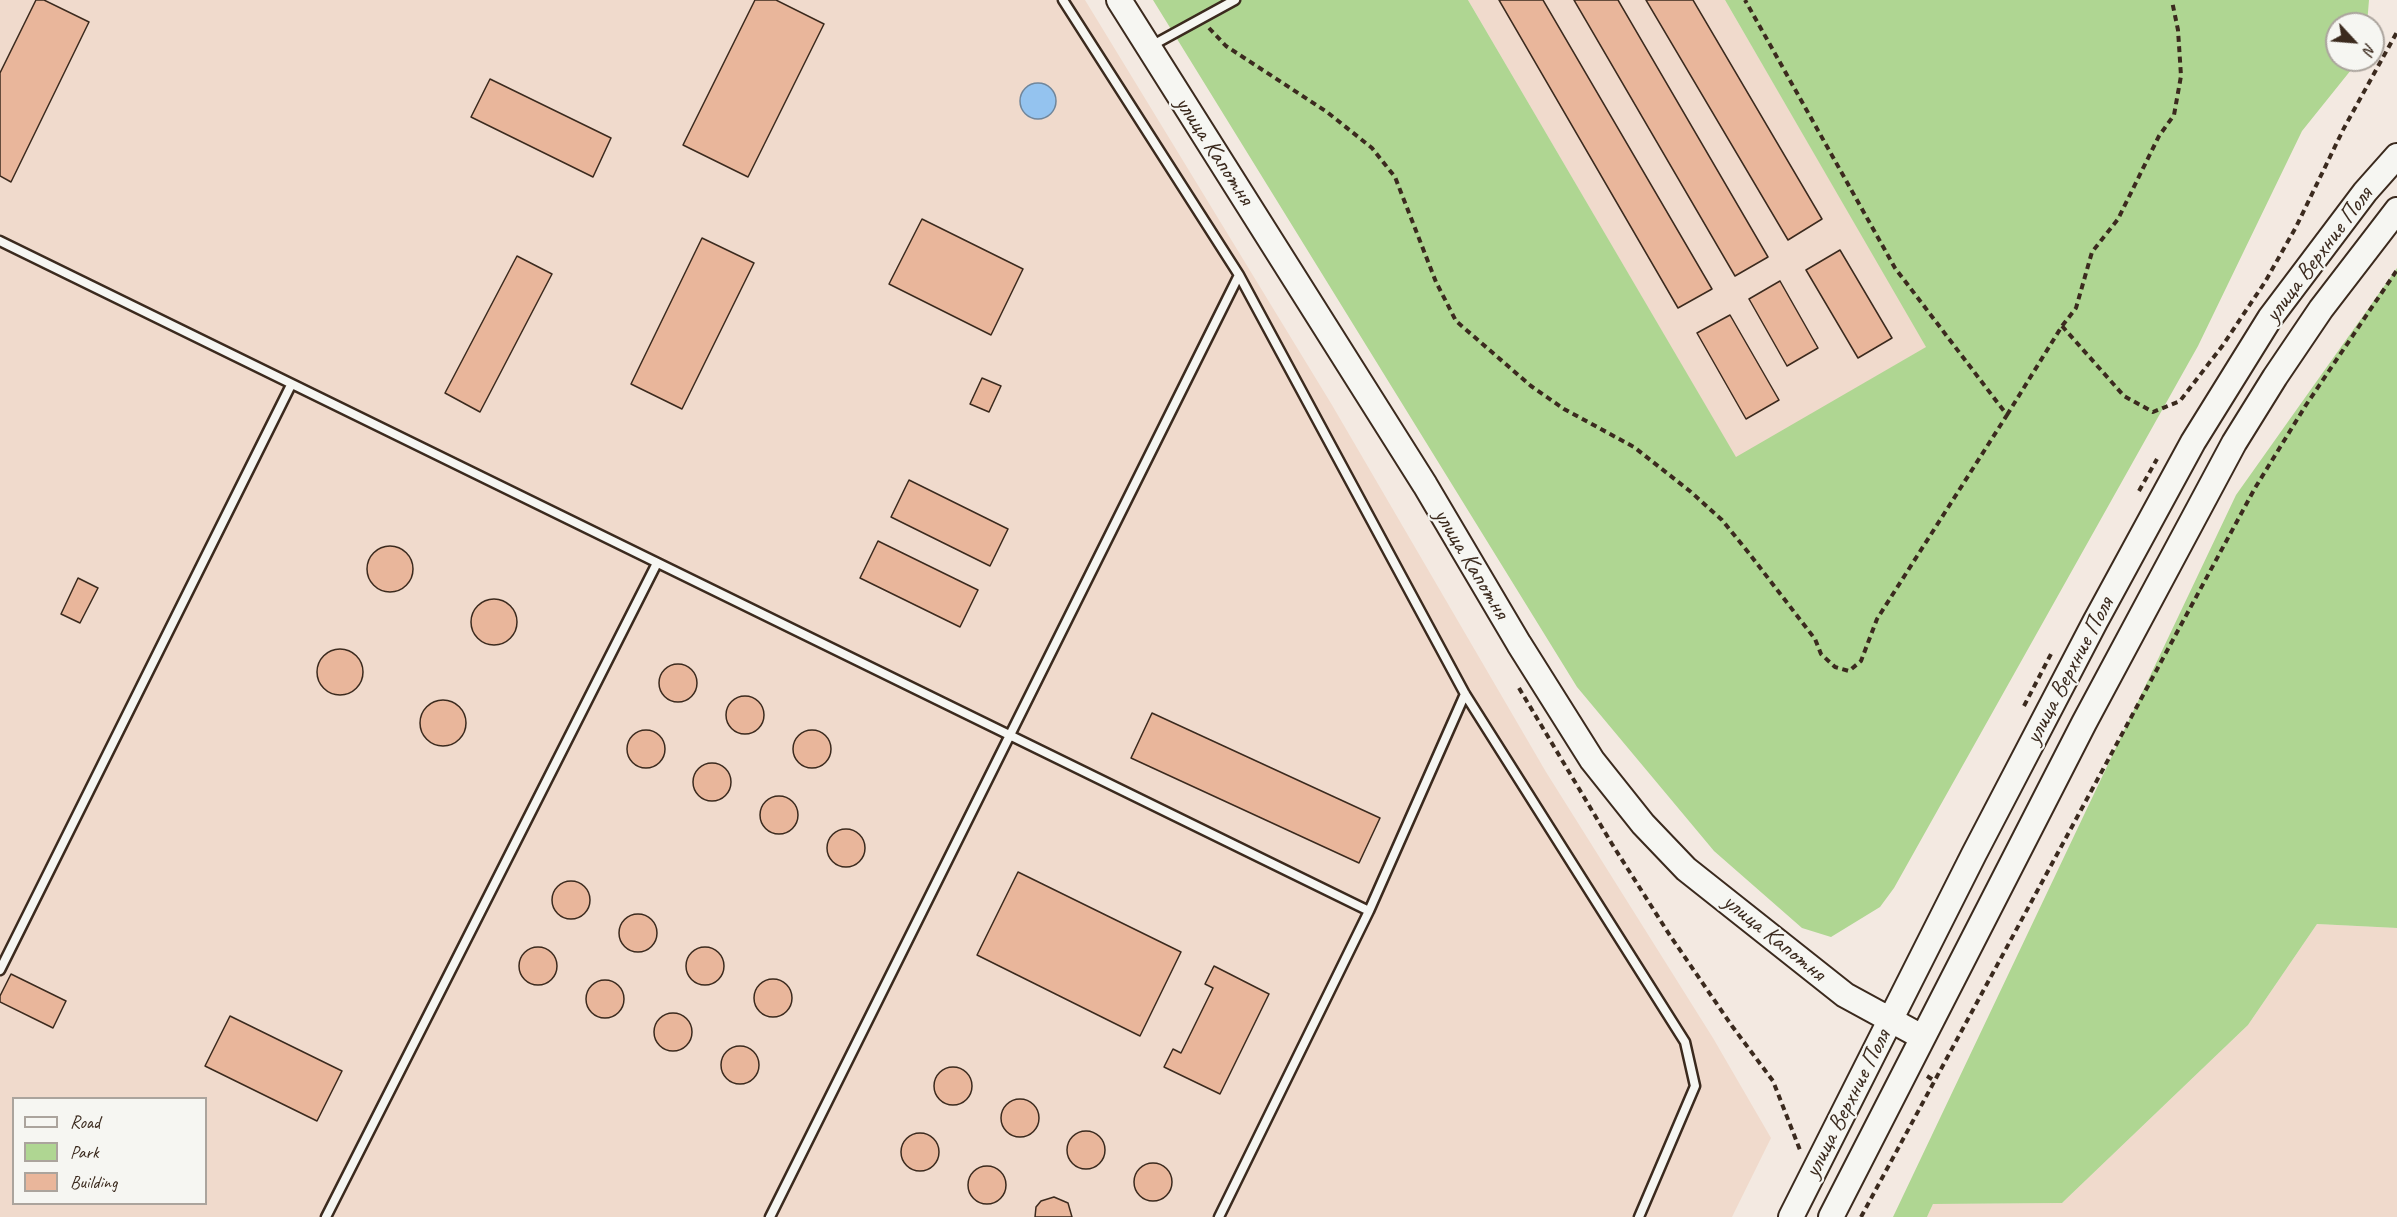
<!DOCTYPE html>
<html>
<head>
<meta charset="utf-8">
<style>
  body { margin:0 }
  #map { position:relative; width:2397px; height:1217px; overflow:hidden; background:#f3e9e1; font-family:Caveat,sans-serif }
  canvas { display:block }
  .legend { position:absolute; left:12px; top:1097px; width:195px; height:108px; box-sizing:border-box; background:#f6f6f2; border:2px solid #aba49d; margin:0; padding:8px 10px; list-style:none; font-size:18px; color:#3b2a1e }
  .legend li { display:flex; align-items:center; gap:12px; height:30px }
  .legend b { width:30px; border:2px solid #aba49d }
  .north { position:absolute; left:2325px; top:12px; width:60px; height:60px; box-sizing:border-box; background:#f6f6f2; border:2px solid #aba49d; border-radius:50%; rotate:116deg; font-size:16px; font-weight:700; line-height:24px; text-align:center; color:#3b2a1e }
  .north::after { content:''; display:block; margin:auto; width:21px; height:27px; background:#3b2a1e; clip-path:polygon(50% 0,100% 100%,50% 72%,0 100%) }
</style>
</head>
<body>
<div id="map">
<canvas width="2397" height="1217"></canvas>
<ul class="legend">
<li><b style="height:8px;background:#f6f6f2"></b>Road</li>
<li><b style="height:16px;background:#afd692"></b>Park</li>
<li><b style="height:16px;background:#e9b69b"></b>Building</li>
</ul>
<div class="north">N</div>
</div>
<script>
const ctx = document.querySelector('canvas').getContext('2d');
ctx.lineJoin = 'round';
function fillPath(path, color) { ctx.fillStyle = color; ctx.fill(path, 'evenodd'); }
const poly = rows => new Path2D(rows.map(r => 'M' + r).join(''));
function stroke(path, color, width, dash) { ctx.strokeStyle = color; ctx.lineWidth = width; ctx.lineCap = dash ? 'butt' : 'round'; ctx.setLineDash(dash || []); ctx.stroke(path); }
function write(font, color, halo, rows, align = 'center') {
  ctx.font = font + ' Caveat,sans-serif'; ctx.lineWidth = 4.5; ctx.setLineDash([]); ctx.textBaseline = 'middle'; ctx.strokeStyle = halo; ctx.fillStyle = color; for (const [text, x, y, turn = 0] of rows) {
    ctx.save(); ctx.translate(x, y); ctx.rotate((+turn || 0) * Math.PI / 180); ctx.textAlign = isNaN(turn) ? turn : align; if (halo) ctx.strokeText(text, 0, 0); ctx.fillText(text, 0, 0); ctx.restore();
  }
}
const built = poly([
  [0,0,1085,0,1332,405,1546,772,1713,1038,1771,1138,1732,1217,0,1217],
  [14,1098,206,1098,206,1204,14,1204],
  [1468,0,1725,0,1927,347,1736,458],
  [2317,924,2397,928,2397,1217,1927,1217,1933,1204,2062,1203,2248,1025]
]);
const green = poly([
  [1153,0,1468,0,1736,457,1926,347,1725,0,2369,0,2367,24,2337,24,2337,60,2359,60,2302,131,2198,346,1894,888,1880,907,1831,937,1802,928,1714,851,1577,687],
  [2397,268,2397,928,2317,924,2248,1025,2062,1203,1933,1204,1927,1217,1893,1217,2236,495]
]);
const water = poly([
  '1020 101a18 18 0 1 1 36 0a18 18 0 1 1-36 0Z'
]);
const building = poly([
  [36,0,44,0,89,22,11,182,0,176,0,73,36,0],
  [755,0,776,0,824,24,748,177,683,145,755,0],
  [1499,0,1543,0,1712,289,1678,308,1499,0],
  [1574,0,1618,0,1768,257,1735,276,1574,0],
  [1646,0,1693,0,1822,219,1788,240,1646,0],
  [490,79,611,138,593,177,471,117,490,79],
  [922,219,1023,269,991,335,889,284,922,219],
  [702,238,754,263,682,409,631,384,702,238],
  [1840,250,1892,338,1858,358,1806,270,1840,250],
  [517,256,552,274,480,412,445,393,517,256],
  [1780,281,1818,348,1787,366,1749,299,1780,281],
  [1730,315,1779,400,1746,419,1697,333,1730,315],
  [982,378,1001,386,989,412,970,404,982,378],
  [909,480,1008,529,990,566,891,517,909,480],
  [878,541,978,590,960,627,860,578,878,541],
  '367 569a23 23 0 1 1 46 0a23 23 0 1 1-46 0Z',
  [78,578,98,588,80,623,61,614,78,578],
  '471 622a23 23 0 1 1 46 0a23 23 0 1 1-46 0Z',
  '317 672a23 23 0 1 1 46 0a23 23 0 1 1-46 0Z',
  '659 683a19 19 0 1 1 38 0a19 19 0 1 1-38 0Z',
  '726 715a19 19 0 1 1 38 0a19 19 0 1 1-38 0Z',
  '420 723a23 23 0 1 1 46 0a23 23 0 1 1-46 0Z',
  [1152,713,1380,818,1359,863,1131,758,1152,713],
  '793 749a19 19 0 1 1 38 0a19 19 0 1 1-38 0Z',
  '627 749a19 19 0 1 1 38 0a19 19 0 1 1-38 0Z',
  '693 782a19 19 0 1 1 38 0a19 19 0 1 1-38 0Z',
  '760 815a19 19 0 1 1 38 0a19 19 0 1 1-38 0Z',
  '827 848a19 19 0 1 1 38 0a19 19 0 1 1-38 0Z',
  [1018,872,1181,952,1140,1036,977,955,1018,872],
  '552 900a19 19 0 1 1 38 0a19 19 0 1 1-38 0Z',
  '619 933a19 19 0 1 1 38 0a19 19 0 1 1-38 0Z',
  '686 966a19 19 0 1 1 38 0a19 19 0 1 1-38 0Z',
  '519 966a19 19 0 1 1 38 0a19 19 0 1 1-38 0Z',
  [1214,966,1269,994,1220,1094,1164,1067,1173,1049,1181,1053,1213,988,1205,984,1214,966],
  [11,974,66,1001,53,1028,0,1002,0,996,11,974],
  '754 998a19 19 0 1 1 38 0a19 19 0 1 1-38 0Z',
  '586 999a19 19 0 1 1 38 0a19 19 0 1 1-38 0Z',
  '654 1032a19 19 0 1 1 38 0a19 19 0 1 1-38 0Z',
  [230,1016,342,1071,317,1121,205,1066,230,1016],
  '721 1065a19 19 0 1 1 38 0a19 19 0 1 1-38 0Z',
  '934 1086a19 19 0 1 1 38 0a19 19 0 1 1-38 0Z',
  '1001 1118a19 19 0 1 1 38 0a19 19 0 1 1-38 0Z',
  '1067 1150a19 19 0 1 1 38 0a19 19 0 1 1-38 0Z',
  '901 1152a19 19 0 1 1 38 0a19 19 0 1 1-38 0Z',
  '1134 1182a19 19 0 1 1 38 0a19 19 0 1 1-38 0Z',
  '968 1185a19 19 0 1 1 38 0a19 19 0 1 1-38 0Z',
  [1054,1197,1068,1203,1072,1217,1035,1217,1036,1207,1041,1201,1054,1197]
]);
const path = poly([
  [1209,28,1226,46,1327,112,1372,148,1395,177,1436,282,1456,321,1531,386,1564,409,1634,447,1691,492,1722,520,1748,552,1815,639,1821,654,1835,667,1849,671,1861,661,1877,619,2007,415,1895,268,1745,0],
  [2062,326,2124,396,2153,412,2180,401,2223,345,2265,282,2296,227,2344,128,2397,32],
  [2007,415,2062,326,2076,308,2092,252,2118,219,2159,136,2174,115,2181,76,2178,30,2172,1],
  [2139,491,2157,459],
  [1519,688,1612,844,1669,934,1732,1026,1773,1081,1800,1150],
  [2024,706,2051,654],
  [1927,1076,1935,1081],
  [1861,1217,2255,488,2306,405,2397,270]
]);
const lane = poly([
  [1063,0,1239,275],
  [1151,46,1235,0],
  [0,241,1369,911],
  [0,970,291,385],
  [326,1217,657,563],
  [770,1217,1239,275,1465,694,1685,1042,1695,1086,1639,1217],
  [1219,1217,1369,911,1465,694]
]);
const secondary = poly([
  [1119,0,1425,485,1519,644,1592,760,1643,824,1686,869,1845,995,1922,1037],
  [1791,1217,1974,854,2095,622,2193,442,2270,318,2365,192,2397,156],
  [1831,1217,2084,723,2234,443,2275,377,2321,309,2397,210]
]);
const streetNames = [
  ["улица Капотня",1214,151,57],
  ["улица Верхние Поля",2319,255,-53],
  ["улица Капотня",1471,564,59],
  ["улица Верхние Поля",2070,671,-62],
  ["улица Капотня",1774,938,39],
  ["улица Верхние Поля",1848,1104,-63]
];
fillPath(built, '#f0dacc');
fillPath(green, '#afd692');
fillPath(water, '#94c3ef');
stroke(water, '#70869b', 1.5);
fillPath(building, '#e9b69b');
stroke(building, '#3b2a1e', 1.5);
stroke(lane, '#3b2a1e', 13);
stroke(secondary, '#3b2a1e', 28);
stroke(path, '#3b2a1e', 4, [6, 4.5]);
stroke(lane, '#f6f6f2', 8);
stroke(secondary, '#f6f6f2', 24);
write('24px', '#3b2a1e', '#f6f6f2', streetNames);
</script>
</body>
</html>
